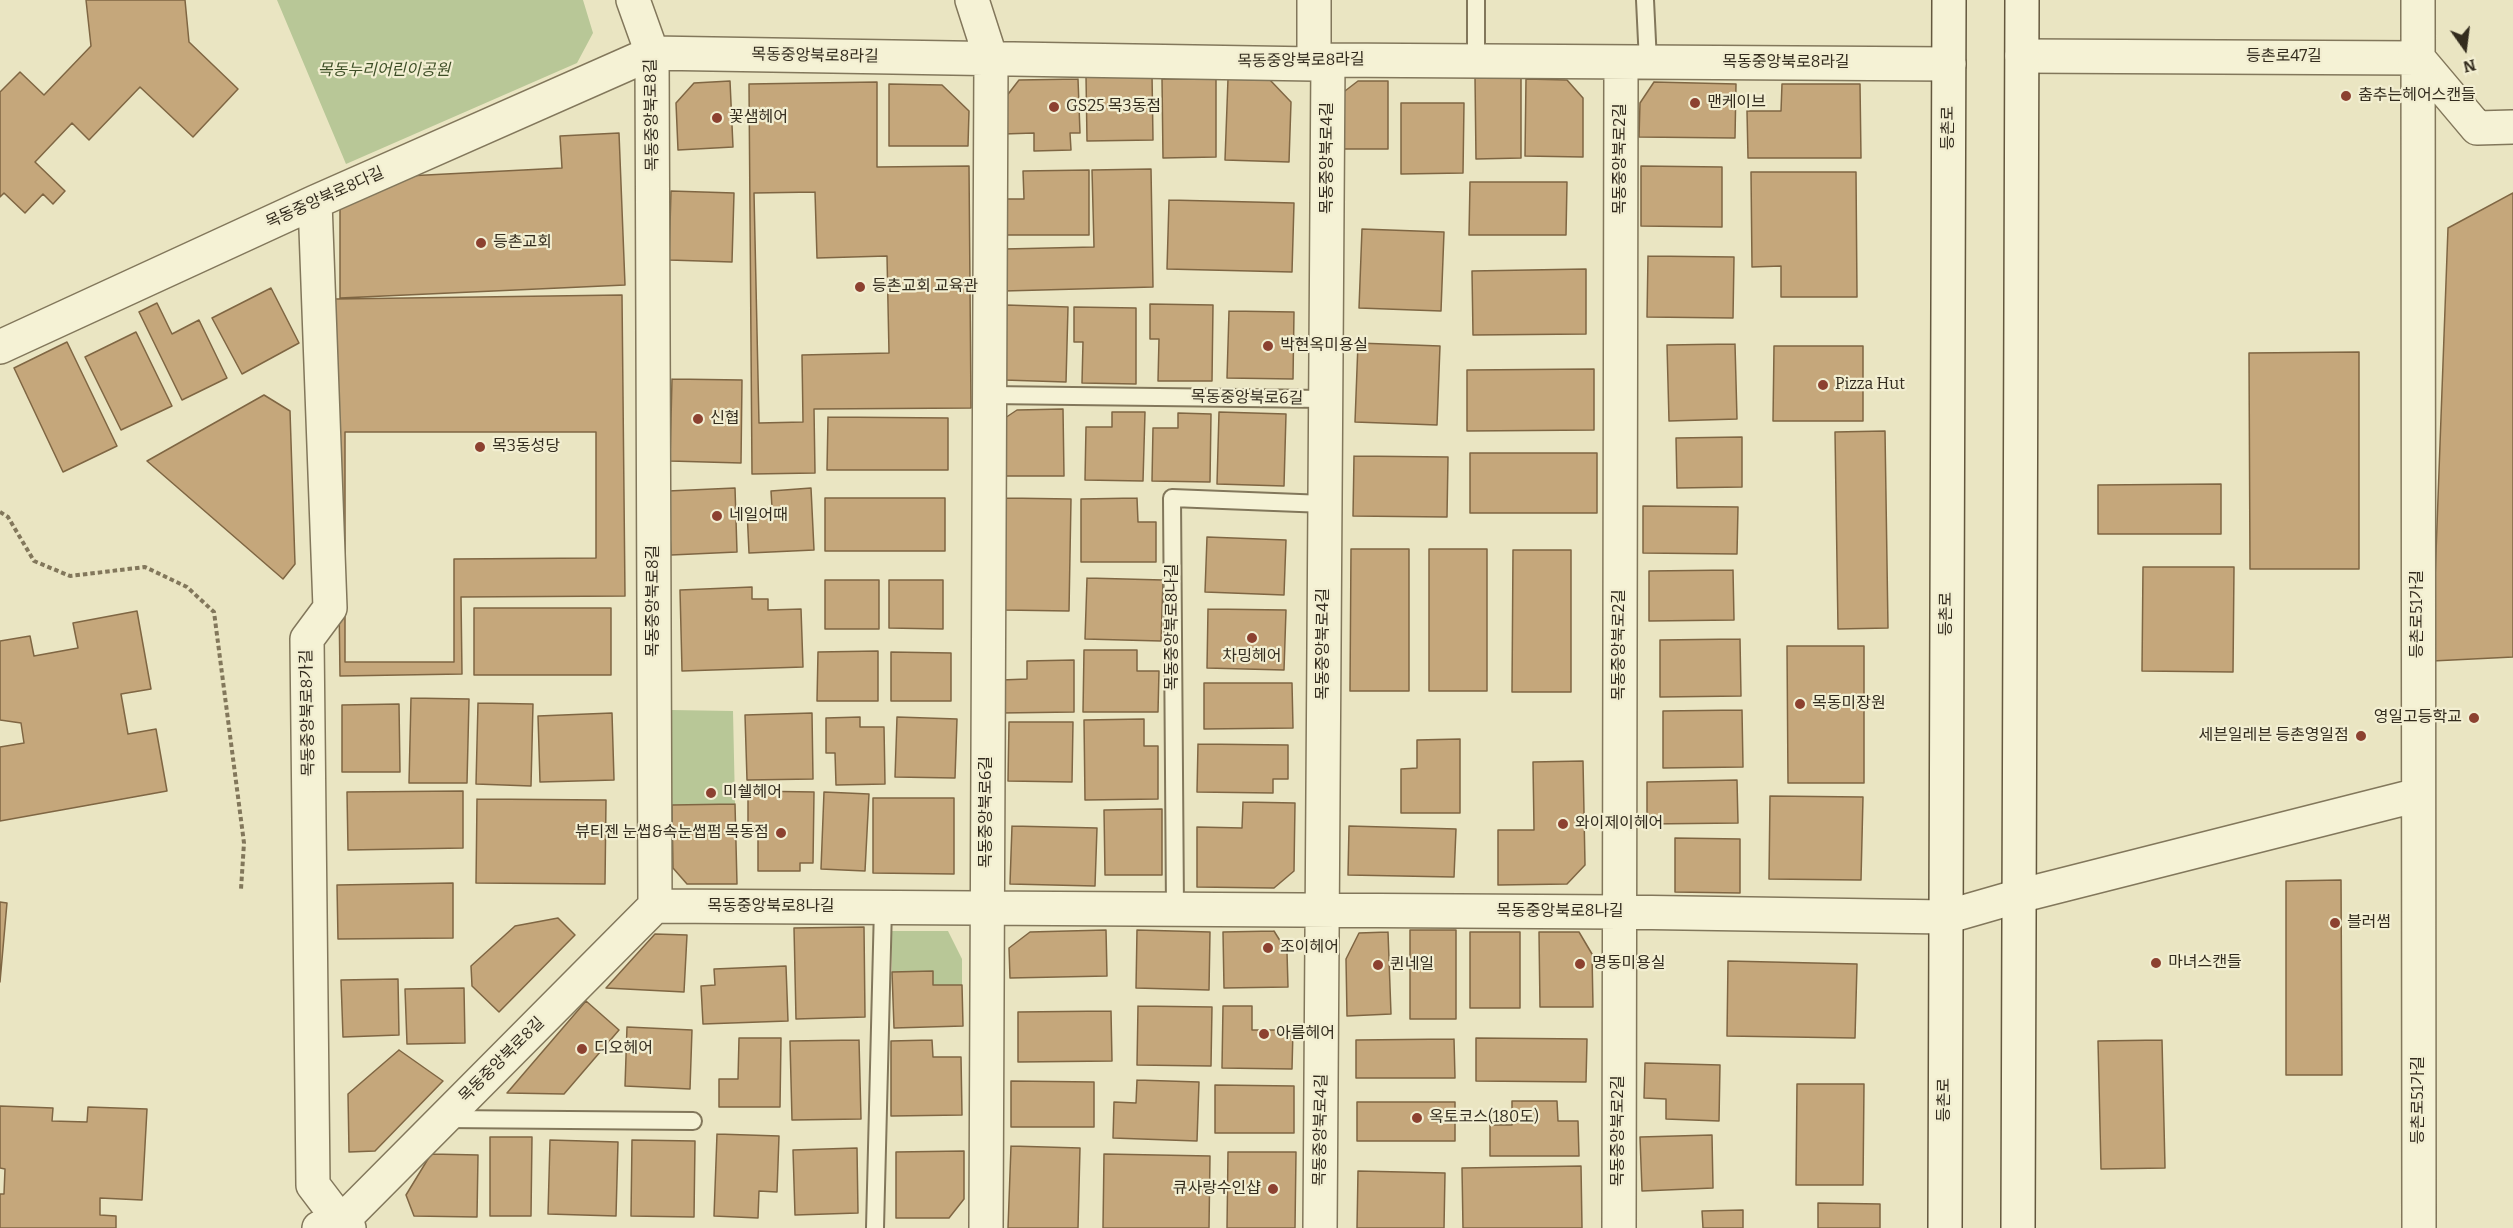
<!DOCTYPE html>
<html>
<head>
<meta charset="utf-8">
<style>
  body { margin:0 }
  #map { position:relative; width:2513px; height:1228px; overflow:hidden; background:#eae5c2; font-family:Bitter,serif }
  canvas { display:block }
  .north { position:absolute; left:2435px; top:18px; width:60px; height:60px; -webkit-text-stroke:4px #f2eed1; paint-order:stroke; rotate:166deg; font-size:16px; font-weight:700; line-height:24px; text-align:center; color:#332c1e }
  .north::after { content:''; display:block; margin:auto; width:21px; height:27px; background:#332c1e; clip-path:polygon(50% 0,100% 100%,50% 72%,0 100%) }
</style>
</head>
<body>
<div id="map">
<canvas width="2513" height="1228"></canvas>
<div class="north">N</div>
</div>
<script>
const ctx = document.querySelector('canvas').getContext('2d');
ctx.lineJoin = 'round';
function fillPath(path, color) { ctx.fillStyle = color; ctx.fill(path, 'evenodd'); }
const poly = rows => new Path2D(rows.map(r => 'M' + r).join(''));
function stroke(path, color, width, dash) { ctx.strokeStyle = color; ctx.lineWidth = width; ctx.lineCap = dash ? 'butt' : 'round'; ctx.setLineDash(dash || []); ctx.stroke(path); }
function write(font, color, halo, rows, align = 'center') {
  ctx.font = font + ' Bitter,"Noto Sans KR",serif'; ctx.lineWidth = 4.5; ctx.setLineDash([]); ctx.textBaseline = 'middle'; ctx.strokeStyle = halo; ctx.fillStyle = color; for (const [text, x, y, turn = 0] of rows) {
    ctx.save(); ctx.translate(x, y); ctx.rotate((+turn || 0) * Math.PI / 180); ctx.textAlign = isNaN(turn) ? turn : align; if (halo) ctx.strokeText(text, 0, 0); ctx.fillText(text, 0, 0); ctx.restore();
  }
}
const green = poly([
  [277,0,583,0,593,33,577,63,346,164],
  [671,710,733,711,735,804,672,805],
  [892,931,948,931,962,959,962,985,933,985,892,972]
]);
const building = poly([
  [86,0,185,0,189,42,238,89,193,137,140,87,89,140,72,123,35,162,65,191,53,204,43,194,25,213,4,193,0,197,0,92,20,72,44,95,91,46,86,0],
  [1152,74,1153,140,1087,141,1086,76,1152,74],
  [1475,77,1521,77,1521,158,1476,159,1475,77],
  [1078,79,1080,133,1070,133,1071,150,1034,151,1034,133,1003,134,1002,102,1019,80,1078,79],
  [1162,79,1216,79,1216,157,1163,158,1162,79],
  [1228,79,1270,80,1291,102,1289,162,1225,160,1228,79],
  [1526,79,1567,80,1583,98,1583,157,1525,156,1526,79],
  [730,81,733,147,678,150,676,103,694,83,730,81],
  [1358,81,1388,81,1388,149,1340,149,1341,94,1358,81],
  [877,82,877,167,969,166,971,408,814,409,815,473,752,474,749,84,877,82],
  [1654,82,1736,84,1735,138,1639,137,1640,103,1654,82],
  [889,84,942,85,969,111,968,146,889,146,889,84],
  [1782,84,1860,84,1861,158,1748,158,1747,111,1781,111,1782,84],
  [1401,103,1464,103,1463,173,1401,174,1401,103],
  [619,133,625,285,340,298,340,200,388,177,562,168,560,136,619,133],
  [1641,166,1722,167,1722,227,1641,226,1641,166],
  [1151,169,1153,287,1004,291,1004,249,1094,247,1092,170,1151,169],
  [1089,170,1089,235,1002,235,1002,199,1024,199,1023,171,1089,170],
  [1751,172,1856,172,1857,297,1781,297,1781,266,1752,267,1751,172],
  [1470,182,1567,182,1566,235,1469,235,1470,182],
  [671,191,734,193,732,262,669,260,671,191],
  [815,192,817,258,887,256,889,353,802,355,803,422,759,423,754,193,815,192],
  [2513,193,2513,657,2432,661,2448,228,2513,193],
  [1169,200,1294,203,1292,272,1167,269,1169,200],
  [1362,229,1444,232,1441,311,1359,308,1362,229],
  [1648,256,1734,257,1733,318,1647,317,1648,256],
  [1586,269,1586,334,1473,335,1472,271,1586,269],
  [271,288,299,343,242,374,212,318,271,288],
  [622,295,625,596,461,597,462,674,340,676,335,299,622,295],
  [157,303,172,334,199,320,227,378,182,400,139,312,157,303],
  [1150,304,1213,305,1212,381,1158,381,1159,339,1150,339,1150,304],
  [1006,305,1068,307,1066,382,1004,380,1006,305],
  [1074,307,1136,308,1136,384,1082,383,1083,342,1074,342,1074,307],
  [1229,311,1294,312,1293,379,1227,378,1229,311],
  [136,332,172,406,121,430,85,357,136,332],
  [67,342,117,446,63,472,14,368,67,342],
  [1358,343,1440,346,1437,425,1355,422,1358,343],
  [1735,344,1737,419,1669,421,1667,345,1735,344],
  [1774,346,1863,346,1863,421,1773,421,1774,346],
  [2359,352,2359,569,2250,569,2249,353,2359,352],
  [1594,369,1594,430,1467,431,1467,370,1594,369],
  [672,379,742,380,741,463,670,461,672,379],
  [264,395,290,411,295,564,283,579,147,461,264,395],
  [1063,409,1064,476,1003,476,1002,420,1017,410,1063,409],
  [1112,412,1145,412,1143,481,1085,480,1086,427,1112,427,1112,412],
  [1219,412,1286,414,1284,486,1217,484,1219,412],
  [1178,413,1211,414,1210,482,1152,481,1153,428,1178,428,1178,413],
  [828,417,948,418,948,470,827,470,828,417],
  [1885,431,1888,628,1838,629,1835,432,1885,431],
  [345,432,596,432,596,558,454,559,454,662,345,662,345,432],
  [1742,437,1742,487,1677,488,1676,438,1742,437],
  [1470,453,1597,453,1597,513,1470,513,1470,453],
  [1354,456,1448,457,1447,517,1353,516,1354,456],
  [2221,484,2221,534,2098,534,2098,485,2221,484],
  [735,488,737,552,671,555,668,491,735,488],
  [811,488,814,550,749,553,747,510,772,508,771,491,811,488],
  [825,498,945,498,945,551,825,551,825,498],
  [1006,498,1071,499,1069,611,1004,610,1006,498],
  [1137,498,1138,522,1156,522,1156,562,1081,562,1081,499,1137,498],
  [1643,506,1738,507,1737,554,1643,553,1643,506],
  [1207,537,1286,540,1284,595,1205,592,1207,537],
  [1351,549,1409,549,1409,691,1350,691,1351,549],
  [1429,549,1487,549,1487,691,1429,691,1429,549],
  [1513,550,1571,550,1571,692,1512,692,1513,550],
  [2143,567,2234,567,2233,672,2142,671,2143,567],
  [1733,570,1734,620,1649,621,1649,571,1733,570],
  [1087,578,1163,580,1161,641,1085,639,1087,578],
  [825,580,879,580,879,629,825,629,825,580],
  [889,580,943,580,943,629,889,628,889,580],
  [752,587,752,599,768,599,768,610,801,609,803,667,682,671,680,590,752,587],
  [474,608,611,608,611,675,474,675,474,608],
  [1208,609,1286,610,1284,670,1207,668,1208,609],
  [137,611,151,689,121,694,128,734,156,729,167,791,0,821,0,747,24,743,21,723,0,720,0,641,30,636,34,656,78,648,73,623,137,611],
  [1740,639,1741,696,1660,697,1660,640,1740,639],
  [1787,646,1864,646,1864,783,1788,783,1787,646],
  [1084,650,1137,650,1137,671,1159,671,1158,712,1083,712,1084,650],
  [878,651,878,701,817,701,818,652,878,651],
  [891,652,951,653,951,701,891,701,891,652],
  [1074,660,1074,712,1001,713,1001,680,1027,679,1027,661,1074,660],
  [1204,683,1292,683,1293,728,1204,729,1204,683],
  [411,698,469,699,467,783,409,783,411,698],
  [478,703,533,704,531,786,476,784,478,703],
  [399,704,400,772,342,772,342,705,399,704],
  [1742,710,1743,767,1663,768,1663,711,1742,710],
  [612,713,614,780,540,782,538,716,612,713],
  [812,713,813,779,747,780,745,715,812,713],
  [860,717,860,727,884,727,885,784,836,785,835,753,826,753,826,718,860,717],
  [897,717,957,719,955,778,895,777,897,717],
  [1144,719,1144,746,1158,746,1158,799,1085,800,1084,720,1144,719],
  [1009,722,1073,722,1072,782,1008,781,1009,722],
  [1460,739,1460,813,1401,813,1401,769,1417,768,1417,740,1460,739],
  [1198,744,1288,745,1288,779,1273,779,1273,793,1197,792,1198,744],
  [1583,761,1585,865,1567,884,1498,885,1498,830,1534,830,1533,762,1583,761],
  [1737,780,1738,823,1647,824,1647,782,1737,780],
  [463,791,463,848,348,850,347,792,463,791],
  [748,791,814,792,813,863,800,863,800,871,758,871,758,829,748,829,748,791],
  [824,792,869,794,865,871,821,869,824,792],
  [1770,796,1863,797,1861,880,1769,879,1770,796],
  [873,798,954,798,954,874,873,873,873,798],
  [477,799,606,800,605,884,476,883,477,799],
  [1243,802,1295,803,1294,871,1274,888,1197,887,1197,827,1242,828,1243,802],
  [735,804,737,884,687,884,673,868,672,805,735,804],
  [1162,809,1162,875,1105,875,1104,810,1162,809],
  [1012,826,1097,828,1095,886,1010,884,1012,826],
  [1349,826,1456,829,1454,877,1348,875,1349,826],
  [1675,838,1740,839,1740,893,1675,892,1675,838],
  [2341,880,2342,1075,2286,1075,2286,881,2341,880],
  [453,883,453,938,338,939,337,885,453,883],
  [0,902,7,903,0,982,0,902],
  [558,918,575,935,499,1012,472,986,471,966,515,926,558,918],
  [864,927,865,1017,796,1019,794,928,864,927],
  [1106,930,1107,976,1010,978,1009,948,1030,932,1106,930],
  [1137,930,1210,932,1209,990,1136,988,1137,930],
  [1410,930,1456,930,1456,1019,1410,1019,1410,930],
  [1274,931,1287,952,1288,987,1224,988,1223,932,1274,931],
  [1388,932,1391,1014,1347,1016,1346,959,1359,933,1388,932],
  [1470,932,1520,932,1520,1008,1470,1008,1470,932],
  [1539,932,1579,932,1592,954,1593,1007,1540,1007,1539,932],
  [655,934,687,935,684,992,606,988,655,934],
  [1728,961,1857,964,1855,1038,1727,1036,1728,961],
  [786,966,788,1021,703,1024,701,986,715,985,714,969,786,966],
  [933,971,933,985,962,985,963,1026,894,1028,892,972,933,971],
  [398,979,399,1035,343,1037,341,980,398,979],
  [464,988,465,1043,407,1044,405,989,464,988],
  [586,1001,619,1030,564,1094,507,1093,586,1001],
  [1138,1006,1212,1007,1211,1066,1137,1065,1138,1006],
  [1223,1006,1252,1006,1252,1030,1293,1030,1292,1069,1222,1068,1223,1006],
  [1111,1011,1112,1061,1018,1062,1018,1012,1111,1011],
  [627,1027,692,1030,690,1089,625,1086,627,1027],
  [739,1038,781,1038,780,1107,719,1107,719,1079,738,1079,739,1038],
  [1476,1038,1587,1039,1586,1082,1476,1081,1476,1038],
  [1454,1039,1455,1078,1356,1078,1356,1040,1454,1039],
  [859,1040,861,1119,792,1120,790,1041,859,1040],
  [932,1040,933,1057,961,1057,962,1115,891,1116,891,1041,932,1040],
  [2162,1040,2165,1168,2101,1169,2098,1041,2162,1040],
  [399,1050,443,1081,375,1151,349,1152,348,1094,399,1050],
  [1645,1063,1720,1065,1719,1121,1666,1119,1666,1099,1644,1098,1645,1063],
  [1137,1080,1199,1082,1197,1141,1113,1138,1114,1102,1136,1103,1137,1080],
  [1011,1081,1094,1082,1094,1127,1011,1127,1011,1081],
  [1797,1084,1864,1084,1863,1185,1796,1185,1797,1084],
  [1215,1085,1294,1086,1294,1133,1215,1133,1215,1085],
  [1512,1101,1557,1101,1558,1121,1578,1121,1579,1156,1490,1156,1490,1125,1512,1125,1512,1101],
  [1357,1102,1455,1102,1455,1141,1357,1141,1357,1102],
  [0,1106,53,1108,52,1121,87,1122,88,1107,147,1109,142,1200,100,1198,100,1215,116,1216,116,1228,0,1228,0,1194,4,1194,5,1169,0,1168,0,1106],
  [717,1134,779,1136,777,1192,759,1191,758,1218,714,1216,717,1134],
  [1712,1135,1713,1188,1642,1191,1640,1137,1712,1135],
  [490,1137,532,1137,531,1216,490,1216,490,1137],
  [550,1140,618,1142,616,1216,548,1214,550,1140],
  [632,1140,695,1141,694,1217,631,1216,632,1140],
  [1011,1146,1080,1148,1078,1228,1008,1228,1011,1146],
  [857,1148,858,1213,795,1215,793,1150,857,1148],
  [964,1151,964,1199,949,1218,896,1218,896,1152,964,1151],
  [1228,1152,1296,1152,1295,1228,1227,1228,1228,1152],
  [431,1154,478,1155,477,1217,414,1216,406,1195,431,1154],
  [1104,1154,1210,1156,1209,1228,1103,1228,1104,1154],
  [1581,1166,1582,1228,1463,1228,1462,1168,1581,1166],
  [1358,1171,1445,1173,1444,1228,1357,1228,1358,1171],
  [1818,1203,1880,1204,1880,1228,1818,1228,1818,1203],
  [1743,1210,1743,1228,1703,1228,1702,1211,1743,1210]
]);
const path = poly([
  [0,512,8,517,34,561,70,576,145,567,187,587,214,612,244,843,241,889]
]);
const lane = poly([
  [1645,0,1648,62],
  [1476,61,1476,0],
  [989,395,1326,399],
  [1175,910,1172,498,1325,504],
  [445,1119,693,1121],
  [875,1228,883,907]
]);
const street = poly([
  [972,0,991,59,986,1228],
  [2418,0,2419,1228],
  [2022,56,2418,58,2477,128,2513,127],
  [1314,64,1314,0],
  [315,202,330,608,307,639,313,1185,341,1222,349,1228],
  [0,347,315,202,652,53,1314,64,1328,60,1949,64],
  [655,906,1619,912,1946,917,2019,896,2418,795],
  [319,1228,341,1222,655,906,652,53,633,0],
  [1320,1228,1328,60],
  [1619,1228,1621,62]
]);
const secondary = poly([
  [1945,1228,1949,0],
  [2018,1228,2022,0]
]);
const markers = [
  [2346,96,6,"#8c4130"],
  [1695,103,6,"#8c4130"],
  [1054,107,6,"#8c4130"],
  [717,118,6,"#8c4130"],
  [481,243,6,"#8c4130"],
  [860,287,6,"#8c4130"],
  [1268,346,6,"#8c4130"],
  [1823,385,6,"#8c4130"],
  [698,419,6,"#8c4130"],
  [480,447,6,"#8c4130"],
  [717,516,6,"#8c4130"],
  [1252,638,6,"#8c4130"],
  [1800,704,6,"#8c4130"],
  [2474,718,6,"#8c4130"],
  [2361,736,6,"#8c4130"],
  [711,793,6,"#8c4130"],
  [1563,824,6,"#8c4130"],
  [781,833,6,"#8c4130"],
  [2335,923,6,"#8c4130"],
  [1268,948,6,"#8c4130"],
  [2156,963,6,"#8c4130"],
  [1580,964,6,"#8c4130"],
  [1378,965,6,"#8c4130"],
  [1264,1034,6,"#8c4130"],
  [582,1049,6,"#8c4130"],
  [1417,1118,6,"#8c4130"],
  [1273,1189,6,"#8c4130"]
];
const streetNames = [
  ["목동중앙북로8라길",815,56,1],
  ["등촌로47길",2284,57],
  ["목동중앙북로8라길",1301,61,-1],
  ["목동중앙북로8라길",1786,63],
  ["목동중앙북로8길",652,115,-91],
  ["등촌로",1949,128,-90],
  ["목동중앙북로4길",1328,158,-90],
  ["목동중앙북로2길",1621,159,-90],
  ["목동중앙북로8다길",325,198,-24],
  ["목동중앙북로6길",1247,398,1],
  ["목동중앙북로8길",654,601,-90],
  ["등촌로",1947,614,-90],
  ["등촌로51가길",2418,614,-90],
  ["목동중앙북로8나길",1173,627,-90],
  ["목동중앙북로4길",1324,644,-90],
  ["목동중앙북로2길",1620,645,-90],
  ["목동중앙북로8가길",308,713,-91],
  ["목동중앙북로6길",987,812,-90],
  ["목동중앙북로8나길",771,907],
  ["목동중앙북로8나길",1560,912],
  ["목동중앙북로8길",502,1060,-45],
  ["등촌로",1945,1100,-90],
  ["등촌로51가길",2419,1100,-90],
  ["목동중앙북로4길",1321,1130,-89],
  ["목동중앙북로2길",1619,1131,-90]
];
const parkNames = [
  ["목동누리어린이공원",384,71]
];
const poiNames = [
  ["춤추는헤어스캔들",2358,96],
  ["맨케이브",1707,103],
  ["GS25 목3동점",1066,107],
  ["꽃샘헤어",729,118],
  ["등촌교회",493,243],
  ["등촌교회 교육관",872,287],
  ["박현옥미용실",1280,346],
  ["Pizza Hut",1835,385],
  ["신협",710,419],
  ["목3동성당",492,447],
  ["네일어때",729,516],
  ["차밍헤어",1252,657,"center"],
  ["목동미장원",1812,704],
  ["영일고등학교",2462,718,"right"],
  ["세븐일레븐 등촌영일점",2349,736,"right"],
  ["미쉘헤어",723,793],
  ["와이제이헤어",1575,824],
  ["뷰티젠 눈썹&속눈썹펌 목동점",769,833,"right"],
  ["블러썸",2347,923],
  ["조이헤어",1280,948],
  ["마녀스캔들",2168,963],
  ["명동미용실",1592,964],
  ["퀸네일",1390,965],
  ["아름헤어",1276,1034],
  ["디오헤어",594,1049],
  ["옥토코스(180도)",1429,1118],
  ["큐사랑수인샵",1261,1189,"right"]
];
fillPath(green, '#b8c797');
fillPath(building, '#c5a77b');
stroke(building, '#7f6643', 1.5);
stroke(lane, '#82775b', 20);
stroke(street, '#82775b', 36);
stroke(secondary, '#64583e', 36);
stroke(path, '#82775b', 4, [4.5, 3]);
stroke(lane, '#f5f2d5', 16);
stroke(street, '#f5f2d5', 33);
stroke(secondary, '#f5f2d5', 33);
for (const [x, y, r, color] of markers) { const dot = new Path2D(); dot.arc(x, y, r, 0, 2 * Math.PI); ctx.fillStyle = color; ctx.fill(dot); stroke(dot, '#f2eed1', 2); }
write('16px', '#332c1e', '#f2eed1', streetNames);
write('italic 16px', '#3d4e26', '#f2eed1', parkNames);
write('16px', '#332c1e', '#f2eed1', poiNames, 'left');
</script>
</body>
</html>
